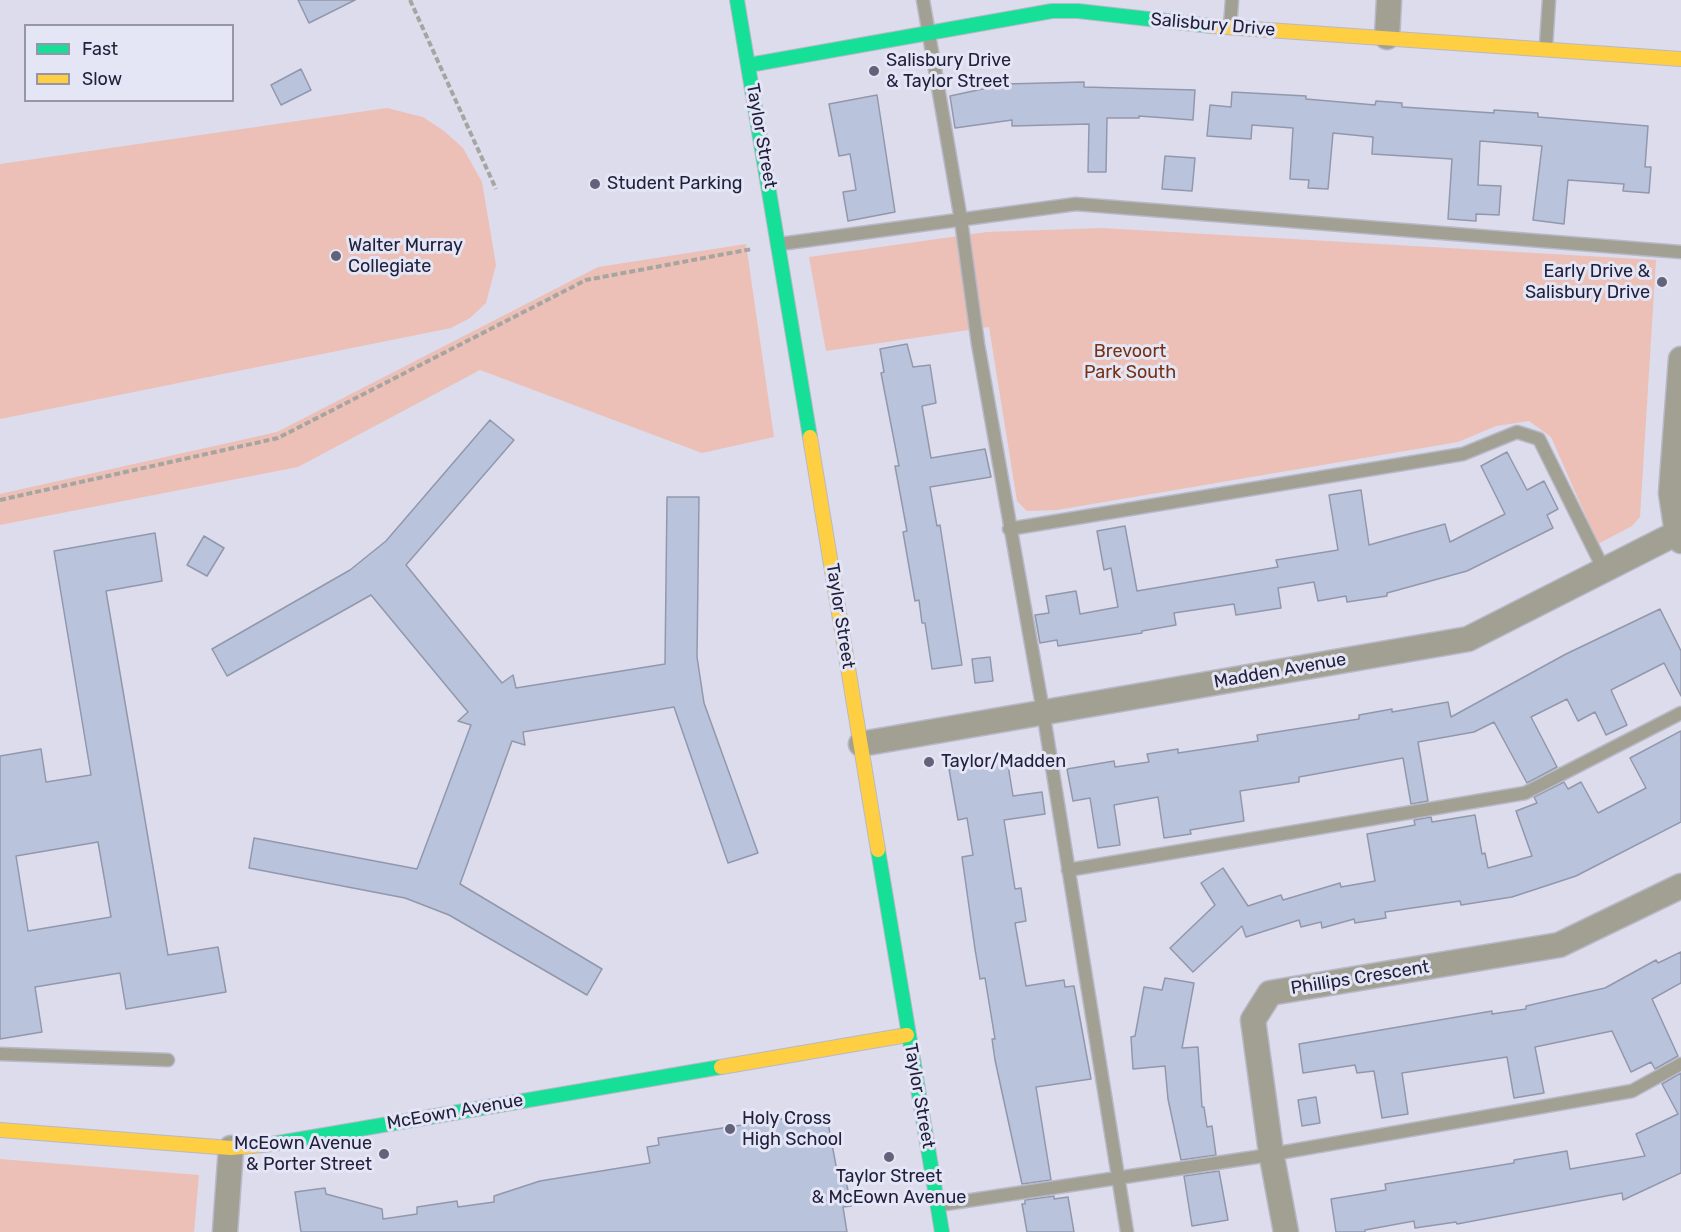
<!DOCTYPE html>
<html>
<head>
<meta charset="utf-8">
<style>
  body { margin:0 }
  #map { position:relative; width:1681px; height:1232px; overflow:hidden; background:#dcdced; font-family:Rubik,sans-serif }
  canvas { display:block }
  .legend { position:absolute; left:24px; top:24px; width:210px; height:78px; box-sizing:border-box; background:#e4e5f5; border:2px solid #9696ab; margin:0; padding:8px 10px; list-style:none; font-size:18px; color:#21203d }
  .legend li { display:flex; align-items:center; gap:12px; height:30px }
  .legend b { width:30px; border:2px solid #9696ab }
</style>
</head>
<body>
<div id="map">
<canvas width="1681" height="1232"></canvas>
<ul class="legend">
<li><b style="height:8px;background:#16e098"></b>Fast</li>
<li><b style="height:8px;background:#ffcf43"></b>Slow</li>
</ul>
</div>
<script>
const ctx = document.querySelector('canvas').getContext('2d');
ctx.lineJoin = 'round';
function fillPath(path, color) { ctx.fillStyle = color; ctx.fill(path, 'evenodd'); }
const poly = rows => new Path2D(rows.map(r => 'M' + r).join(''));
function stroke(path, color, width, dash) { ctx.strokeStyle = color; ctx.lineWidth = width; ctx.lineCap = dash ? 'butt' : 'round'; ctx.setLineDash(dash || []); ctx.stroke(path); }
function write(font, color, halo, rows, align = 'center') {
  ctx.font = font + ' Rubik,sans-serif'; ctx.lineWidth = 6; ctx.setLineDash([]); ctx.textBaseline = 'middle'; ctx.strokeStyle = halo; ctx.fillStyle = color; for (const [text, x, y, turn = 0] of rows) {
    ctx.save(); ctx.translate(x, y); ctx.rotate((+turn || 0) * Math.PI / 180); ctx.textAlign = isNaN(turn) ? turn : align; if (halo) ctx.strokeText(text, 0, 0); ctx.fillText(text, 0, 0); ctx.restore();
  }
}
const green = poly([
  [387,108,423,117,444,131,463,148,482,182,496,265,486,303,470,318,451,328,0,419,0,164],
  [1102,228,1656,260,1640,517,1632,526,1598,544,1551,437,1529,421,1496,426,1458,442,1057,510,1027,511,1017,501,989,327,826,351,809,257,987,232],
  [746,244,774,437,702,453,480,370,298,467,0,525,0,494,277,432,598,267],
  [0,1159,199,1175,194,1232,0,1232]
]);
const building = poly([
  [298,0,355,0,309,23,298,0],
  [301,69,311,90,281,105,271,85,301,69],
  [1084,82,1084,87,1195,90,1193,120,1139,116,1139,118,1107,118,1106,172,1088,172,1089,124,1012,126,1012,120,955,128,950,96,1006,84,1084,82],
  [1232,92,1306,96,1306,99,1375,105,1376,101,1402,103,1402,107,1494,113,1494,110,1538,113,1538,117,1648,126,1645,167,1651,167,1649,193,1623,191,1624,184,1568,180,1564,224,1533,220,1542,146,1480,141,1478,185,1501,186,1499,215,1476,214,1476,221,1448,219,1452,159,1372,154,1373,137,1333,133,1328,189,1308,188,1309,180,1290,179,1293,128,1252,125,1251,139,1207,136,1210,105,1231,107,1232,92],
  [877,95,895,212,848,221,843,192,856,190,850,154,839,156,829,104,877,95],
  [1165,156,1195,158,1192,191,1162,189,1165,156],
  [907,344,913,367,930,365,936,403,922,406,931,458,985,449,991,477,930,487,937,526,940,525,962,665,932,669,925,623,922,623,919,600,915,601,903,532,907,531,895,466,899,466,881,373,884,372,880,349,907,344],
  [490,420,514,440,406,565,502,683,513,675,516,688,665,664,667,497,699,497,697,657,704,703,758,853,728,863,674,707,523,732,525,745,512,741,460,884,602,969,587,995,449,915,405,898,249,868,254,838,417,869,471,725,458,721,468,712,371,595,227,676,212,649,350,570,386,541,490,420],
  [1507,452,1527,490,1544,481,1558,509,1547,515,1553,528,1467,571,1387,593,1387,596,1347,602,1346,596,1318,601,1314,582,1278,588,1281,608,1236,615,1234,604,1174,613,1176,625,1142,631,1142,633,1058,646,1057,640,1040,643,1035,615,1049,613,1046,596,1076,591,1080,614,1118,607,1111,568,1104,570,1097,531,1125,526,1137,591,1278,567,1276,560,1338,550,1329,495,1361,490,1369,545,1445,524,1450,542,1505,514,1481,466,1507,452],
  [155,533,162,581,106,591,168,955,218,947,226,992,126,1009,120,973,35,987,42,1032,0,1039,0,756,41,749,46,782,91,775,54,551,155,533],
  [98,842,111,917,28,931,16,856,98,842],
  [204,536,224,548,207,576,187,565,204,536],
  [1660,609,1681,651,1681,696,1664,663,1611,690,1627,725,1606,735,1595,712,1578,721,1567,699,1531,717,1557,767,1527,783,1494,722,1474,732,1418,742,1428,801,1411,804,1403,758,1299,777,1299,782,1240,791,1244,821,1190,830,1191,834,1164,838,1158,797,1114,805,1120,845,1098,848,1090,798,1073,801,1067,769,1114,761,1115,767,1149,762,1147,754,1178,749,1178,753,1258,741,1257,735,1359,719,1359,715,1392,709,1392,712,1448,702,1451,717,1566,654,1660,609],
  [990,657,993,681,975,683,972,659,990,657],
  [1681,731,1681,822,1576,876,1512,897,1461,905,1460,901,1385,912,1386,918,1355,923,1354,919,1322,928,1321,922,1301,927,1299,920,1246,937,1242,926,1193,972,1170,948,1215,905,1201,883,1223,868,1248,906,1281,895,1283,900,1340,883,1341,887,1375,881,1367,834,1415,825,1414,820,1431,817,1432,822,1475,815,1482,854,1485,853,1488,868,1532,856,1516,811,1537,803,1534,797,1564,782,1568,789,1581,782,1598,813,1646,788,1630,758,1681,731],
  [1007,759,1013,796,1042,792,1045,814,1004,820,1015,889,1021,888,1026,921,1015,923,1026,986,1064,980,1065,987,1074,986,1091,1079,1036,1087,1051,1180,1022,1184,995,1060,992,1039,995,1039,985,978,980,979,975,949,962,857,973,855,967,818,958,820,949,769,1007,759],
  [1681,952,1681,983,1652,999,1678,1056,1655,1069,1651,1062,1631,1072,1612,1031,1535,1047,1544,1093,1514,1098,1507,1057,1402,1073,1408,1114,1382,1118,1374,1071,1357,1073,1355,1065,1303,1073,1299,1044,1492,1011,1492,1014,1526,1009,1526,1006,1605,988,1656,960,1658,963,1681,952],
  [1165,978,1194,983,1182,1048,1198,1047,1202,1107,1204,1107,1207,1127,1212,1126,1216,1155,1181,1160,1168,1099,1165,1066,1133,1069,1131,1037,1135,1036,1144,987,1162,990,1165,978],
  [1681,1073,1681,1173,1623,1200,1622,1193,1457,1224,1456,1222,1415,1228,1414,1221,1365,1230,1365,1232,1336,1232,1331,1199,1386,1190,1385,1184,1514,1163,1514,1160,1567,1151,1570,1169,1645,1156,1636,1134,1678,1114,1662,1084,1681,1073],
  [1316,1097,1320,1123,1302,1126,1298,1100,1316,1097],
  [826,1112,839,1182,846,1181,851,1206,843,1207,847,1232,301,1232,295,1192,325,1188,326,1194,382,1209,383,1219,417,1214,417,1207,457,1201,458,1207,494,1202,494,1196,540,1181,650,1163,647,1147,659,1145,658,1138,826,1112],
  [1219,1171,1228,1220,1192,1226,1184,1176,1219,1171],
  [1054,1196,1054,1199,1068,1197,1074,1232,1027,1232,1022,1204,1025,1204,1025,1200,1054,1196]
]);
const path = poly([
  [410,0,496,189],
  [0,500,278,438,586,280,752,249]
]);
const lane = poly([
  [923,0,961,220,978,344,1043,711,1127,1232],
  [1230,27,1232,0],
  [1546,46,1549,0],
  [780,244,1076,204,1681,252],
  [1009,529,1463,454,1517,432,1539,439,1604,570],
  [1068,870,1525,793,1681,713],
  [0,1054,168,1060],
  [939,1205,1256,1157,1632,1091,1681,1064]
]);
const street = poly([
  [1387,37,1389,0],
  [1681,359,1671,493,1677,533,1681,541],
  [861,744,1468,639,1677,533],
  [225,1232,231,1148],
  [1286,1232,1271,1152,1253,1020,1270,993,1559,945,1681,886]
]);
const fast = poly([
  [737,0,810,437],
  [749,65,1052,11,1078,11,1211,26],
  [878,850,942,1232],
  [272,1144,721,1067]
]);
const slow = poly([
  [1211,26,1681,59],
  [810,437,878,850],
  [721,1067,907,1035],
  [0,1130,231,1148,272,1144]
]);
const markers = [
  [874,71,6,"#62627b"],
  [595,184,6,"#62627b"],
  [336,256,6,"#62627b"],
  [1662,282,6,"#62627b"],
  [929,762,6,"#62627b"],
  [730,1129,6,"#62627b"],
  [384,1154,6,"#62627b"],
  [889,1157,6,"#62627b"]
];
const streetNames = [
  ["Salisbury Drive",1213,25,5],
  ["Taylor Street",761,136,80],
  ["Taylor Street",840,616,81],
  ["Madden Avenue",1280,671,-10],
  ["Phillips Crescent",1360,978,-9],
  ["Taylor Street",919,1096,80],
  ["McEown Avenue",455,1112,-10]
];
const poiNames = [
  ["Salisbury Drive",886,61],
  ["& Taylor Street",886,82],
  ["Student Parking",607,184],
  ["Walter Murray",348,246],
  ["Collegiate",348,267],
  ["Early Drive &",1650,272,"right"],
  ["Salisbury Drive",1650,293,"right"],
  ["Taylor/Madden",941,762],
  ["Holy Cross",742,1119],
  ["High School",742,1140],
  ["McEown Avenue",372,1144,"right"],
  ["& Porter Street",372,1165,"right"],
  ["Taylor Street",889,1177,"center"],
  ["& McEown Avenue",889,1198,"center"]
];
const parkNames = [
  ["Brevoort",1130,352],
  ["Park South",1130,373]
];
fillPath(green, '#ecc0b6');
fillPath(building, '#b9c3dc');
stroke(building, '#9298ac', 1.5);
stroke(lane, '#b8b8c8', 15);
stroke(street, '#b8b8c8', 27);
stroke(fast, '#b8b8c8', 16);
stroke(slow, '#b8b8c8', 16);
stroke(path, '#a6a5a1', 4, [6, 3]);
stroke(lane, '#a1a093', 12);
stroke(street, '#a1a093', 24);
stroke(fast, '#16e098', 14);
stroke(slow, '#ffcf43', 14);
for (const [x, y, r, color] of markers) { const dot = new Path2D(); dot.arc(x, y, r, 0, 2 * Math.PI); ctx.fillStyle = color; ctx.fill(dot); stroke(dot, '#e4e5f5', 2); }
write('18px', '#21203d', '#e4e5f5', streetNames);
write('18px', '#21203d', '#e4e5f5', poiNames, 'left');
write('18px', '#773213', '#e4e5f5', parkNames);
</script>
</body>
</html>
